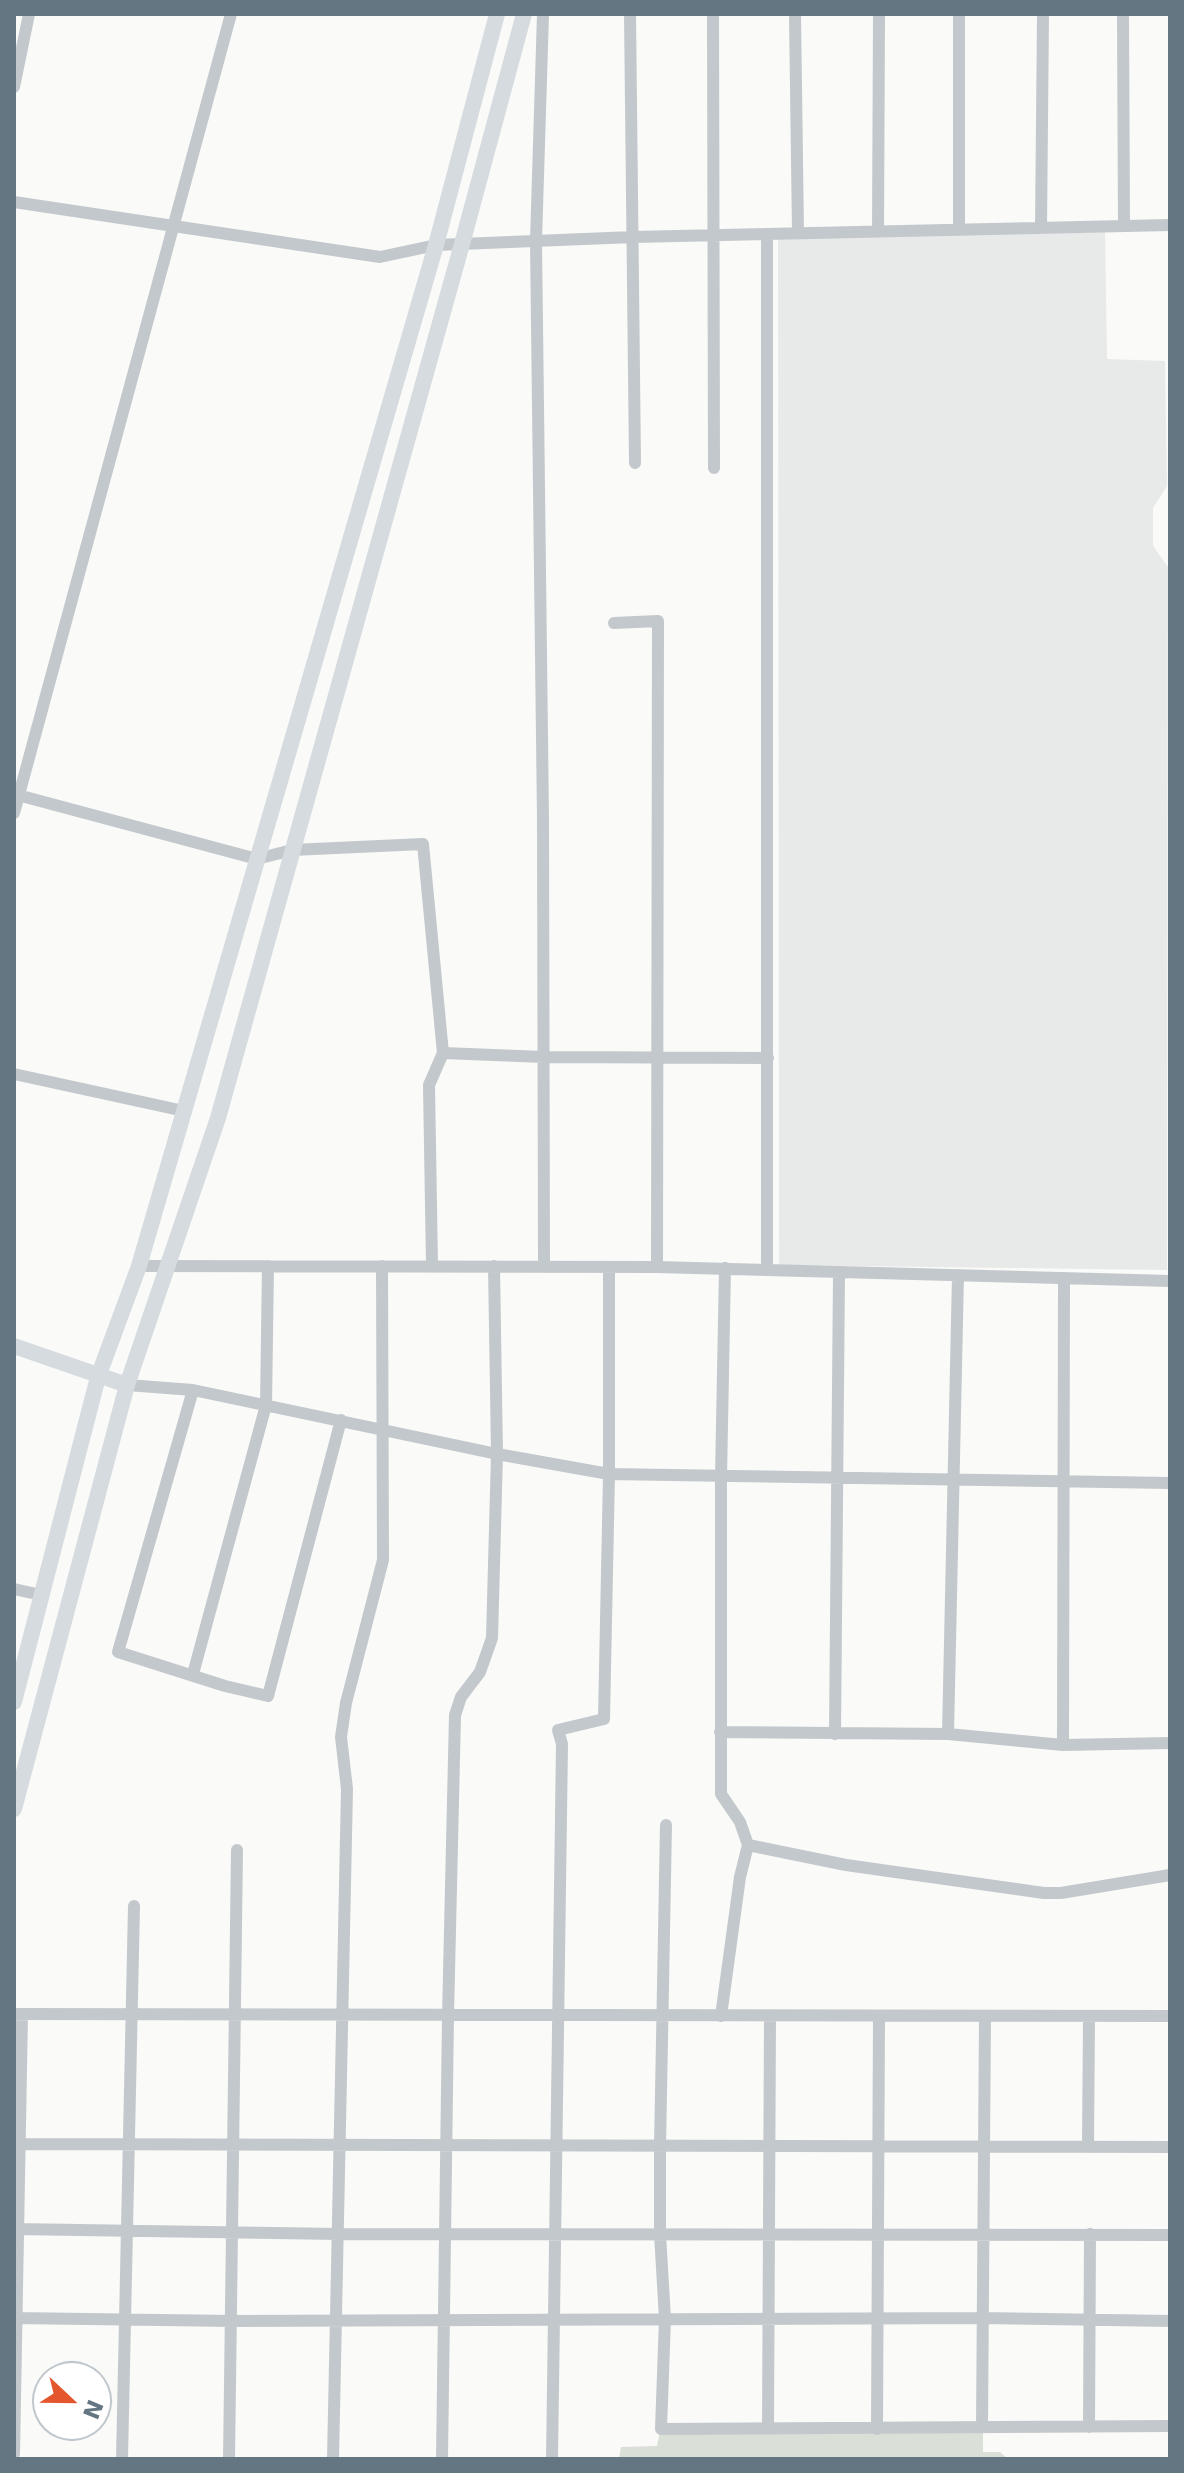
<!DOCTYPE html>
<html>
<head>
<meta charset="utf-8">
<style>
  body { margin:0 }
  #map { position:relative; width:1184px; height:2473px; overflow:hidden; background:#fafaf8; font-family:"DejaVu Sans",sans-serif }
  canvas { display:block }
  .frame { position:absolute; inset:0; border:16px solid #657683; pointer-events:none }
  .north { position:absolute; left:32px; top:2361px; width:80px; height:80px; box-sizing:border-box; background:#fff; border:2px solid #c1c8cd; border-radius:50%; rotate:112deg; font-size:22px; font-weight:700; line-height:32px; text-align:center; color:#657683 }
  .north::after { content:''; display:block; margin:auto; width:28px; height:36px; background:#e4572e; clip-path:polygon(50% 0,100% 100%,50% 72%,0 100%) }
</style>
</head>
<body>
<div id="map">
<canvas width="1184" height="2473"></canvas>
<div class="frame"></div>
<div class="north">N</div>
</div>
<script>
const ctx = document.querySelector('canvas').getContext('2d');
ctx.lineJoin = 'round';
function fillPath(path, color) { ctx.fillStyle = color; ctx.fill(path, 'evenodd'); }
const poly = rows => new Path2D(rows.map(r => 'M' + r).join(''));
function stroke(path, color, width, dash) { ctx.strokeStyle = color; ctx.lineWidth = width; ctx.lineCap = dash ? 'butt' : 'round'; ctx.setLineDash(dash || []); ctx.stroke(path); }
const built = poly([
  [1105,232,1107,359,1165,361,1167,486,1153,508,1153,546,1168,567,1167,1270,779,1265,778,239]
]);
const green = poly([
  [660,2432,983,2432,983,2452,1000,2452,1008,2459,619,2459,621,2447,657,2446]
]);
const minor = poly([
  [543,14,536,241,543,819,544,1267],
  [630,14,635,463],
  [713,14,714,468],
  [795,14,798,233],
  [959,14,959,230],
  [1123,14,1124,226],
  [14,87,29,14],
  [14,202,380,257,436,245,633,237,1170,225],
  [1041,228,1043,14],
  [878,231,879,14],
  [767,234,767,1270],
  [614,623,658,621,657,1267],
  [14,794,257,859,292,850,423,844,443,1053,429,1085,432,1266],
  [14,813,231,14],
  [443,1053,544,1057,768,1058],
  [14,1074,184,1111],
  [139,1266,657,1267,1170,1281],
  [127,1385,193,1390,497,1454,609,1474,1170,1483],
  [193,1390,118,1652,225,1686,268,1696,341,1420],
  [14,1589,41,1595],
  [193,1674,266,1405,268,1266],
  [720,1732,948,1734,1063,1745,1170,1743],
  [835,1734,839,1272],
  [948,1734,958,1275],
  [1063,1745,1064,1278],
  [666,1825,660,2147,660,2234,665,2319,661,2429,1170,2426],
  [748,1845,846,1865,1044,1893,1061,1893,1170,1875],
  [14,2014,1170,2016],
  [721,2016,740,1877,748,1845,740,1822,721,1794,721,1478,725,1268],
  [20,2144,1170,2147],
  [1088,2147,1089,2016],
  [14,2229,339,2234,1170,2235],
  [14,2318,233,2321,983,2318,1170,2321],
  [982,2427,985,2016],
  [1089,2427,1090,2234],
  [768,2429,770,2016],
  [877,2429,879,2016],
  [14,2454,22,2014],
  [122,2459,134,1906],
  [229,2459,237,1850],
  [333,2459,347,1789,341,1737,346,1703,383,1560,382,1266],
  [442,2459,448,2016,455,1715,461,1697,480,1672,492,1638,497,1454,494,1266],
  [552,2459,562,1744,558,1730,604,1719,609,1474,609,1267]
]);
const major = poly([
  [14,1346,127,1385],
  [14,1702,98,1377,139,1266,436,245,497,14],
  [14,1809,127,1385,218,1118,462,244,524,14]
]);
fillPath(built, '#e8e9e9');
fillPath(green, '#dadfd7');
stroke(minor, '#c3c8cc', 12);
stroke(major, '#d6dbdf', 16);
</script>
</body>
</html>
